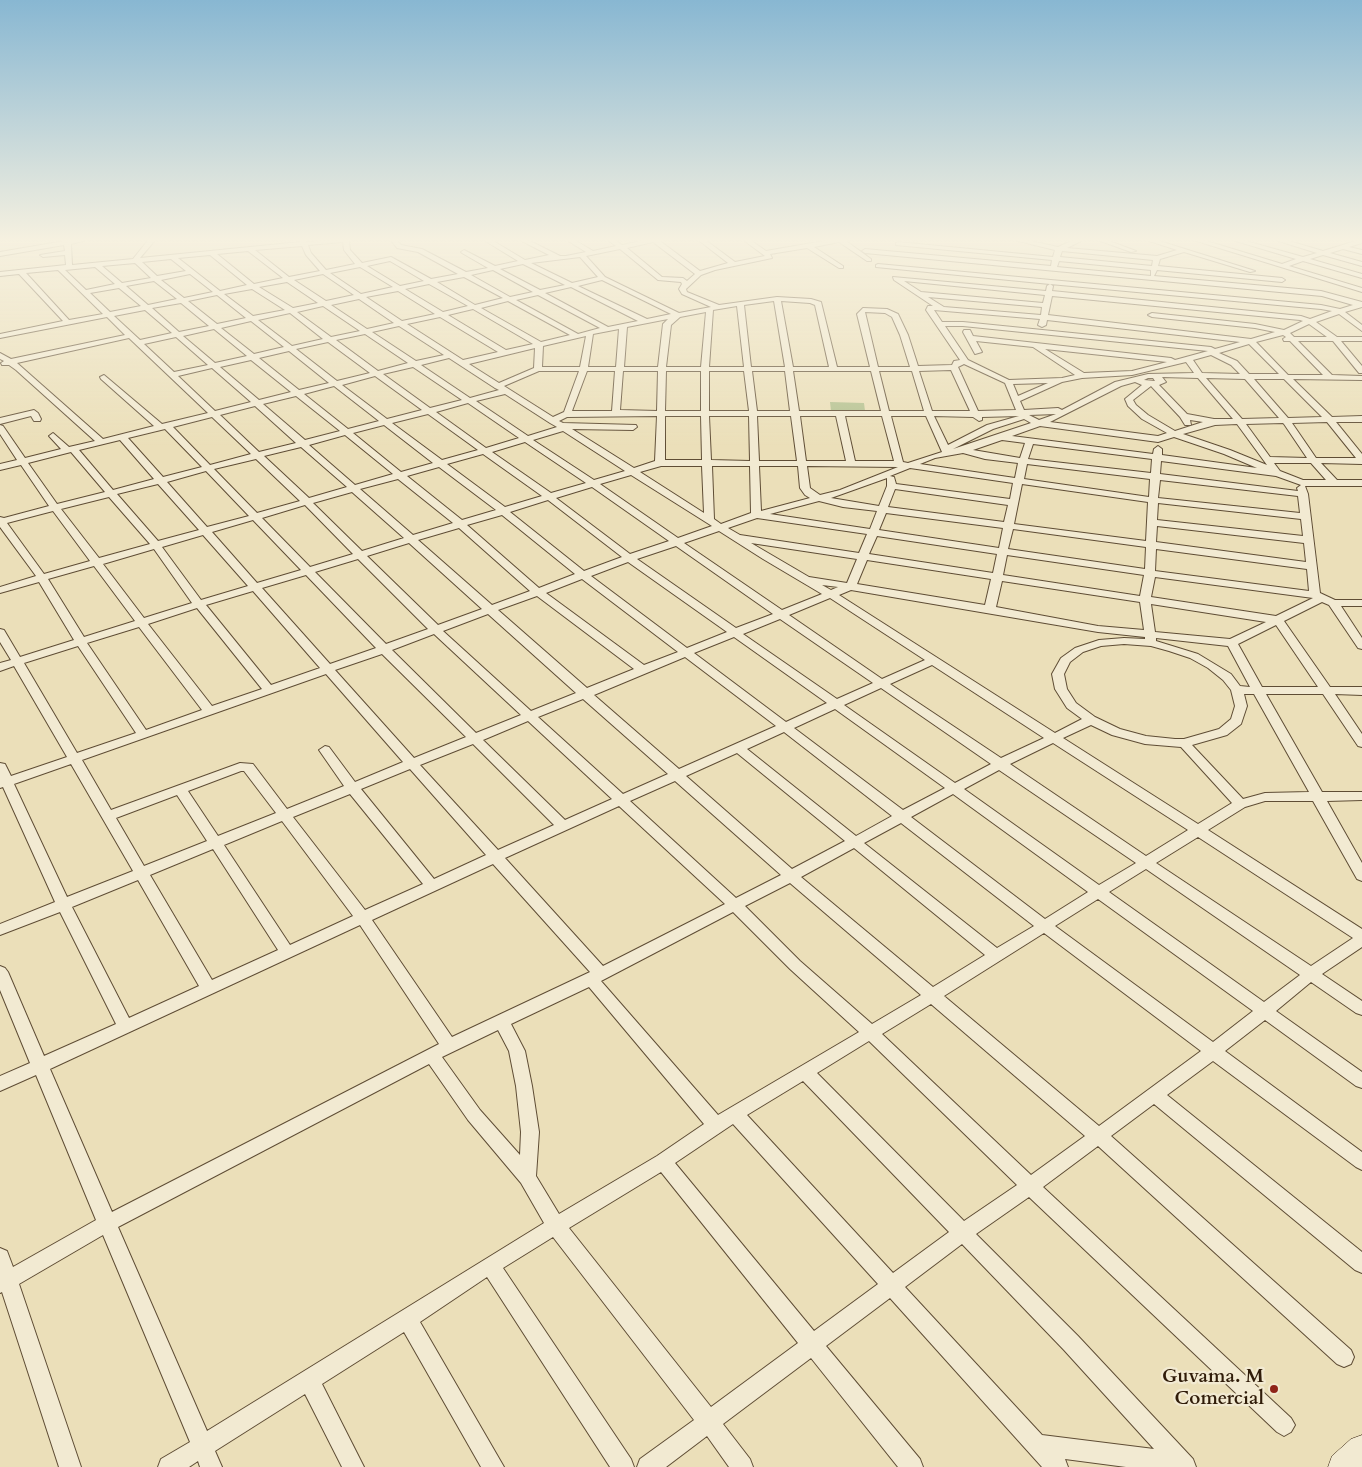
<!DOCTYPE html>
<html>
<head>
<meta charset="utf-8">
<style>
  body { margin:0 }
  canvas { display:block; background:#ebdfb9 }
</style>
</head>
<body>
<canvas width="1362" height="1467"></canvas>
<script>
const ctx = document.querySelector('canvas').getContext('2d');
ctx.lineJoin = 'round';
function fillPath(path, color) { ctx.fillStyle = color; ctx.fill(path, 'evenodd'); }
const poly = rows => new Path2D(rows.map(r => 'M' + r).join(''));
function stroke(path, color, width, dash) { ctx.strokeStyle = color; ctx.lineWidth = width; ctx.lineCap = dash ? 'butt' : 'round'; ctx.setLineDash(dash || []); ctx.stroke(path); }
function write(font, color, halo, rows, align = 'center') {
  ctx.font = font + ' Cardo,serif'; ctx.lineWidth = 4.5; ctx.setLineDash([]); ctx.textBaseline = 'middle'; ctx.strokeStyle = halo; ctx.fillStyle = color; for (const [text, x, y, turn = 0] of rows) {
    ctx.save(); ctx.translate(x, y); ctx.rotate((+turn || 0) * Math.PI / 180); ctx.textAlign = isNaN(turn) ? turn : align; if (halo) ctx.strokeText(text, 0, 0); ctx.fillText(text, 0, 0); ctx.restore();
  }
}
const green = poly([
  [830,402,864,403,865,411,831,411]
]);
const minor = poly([
  [64,239,91,239,71,244,72,265,133,259,149,239,156,239,140,258,300,242,299,239,305,239,306,242,354,239,349,241,350,250,362,263,391,257,431,279,458,274,418,252,397,248,390,239,396,239,401,245,422,249,466,272,488,268,462,253,461,252,464,250,495,266,518,261,482,239,490,239,525,260,549,255,518,239,526,239,560,256,566,256,586,252,565,239,573,239,593,251,616,246,606,239,614,239,622,245,650,239,664,239,660,241,700,271,728,263,697,239,704,239,735,262,765,256,742,239,749,239,766,251,835,239,851,239,846,241,871,259,871,261,867,261,839,242,814,247,843,266,843,268,839,268,807,248,770,254,772,258,715,270,701,275,686,289,687,292,719,305,777,297,811,299,821,302,837,367,870,367,857,314,863,308,887,309,898,314,908,335,918,366,952,365,954,361,960,360,926,310,928,306,933,306,894,280,893,277,1046,291,1047,286,1050,284,876,267,876,265,878,264,1321,305,1340,309,1353,305,1322,296,865,253,862,251,865,249,1051,266,1052,260,896,245,896,243,898,242,1053,257,1055,250,1010,239,1022,239,1058,247,1076,239,1085,239,1067,248,1157,256,1177,250,1143,239,1153,239,1255,271,1250,272,1184,252,1160,259,1158,266,1282,278,1285,280,1282,282,1157,270,1154,276,1321,291,1362,302,1362,307,1345,312,1362,325,1362,331,1339,314,1316,322,1337,337,1362,337,1362,341,1341,341,1362,366,1362,373,1359,373,1333,341,1298,341,1332,375,1362,376,1362,380,1293,379,1332,417,1362,416,1362,422,1336,422,1362,454,1362,464,1321,463,1337,480,1362,480,1362,486,1305,486,1308,494,1320,593,1335,600,1362,600,1362,606,1341,606,1362,638,1362,649,1358,648,1329,605,1322,602,1284,621,1330,687,1362,687,1362,695,1335,694,1362,734,1362,747,1358,746,1323,694,1266,694,1322,792,1362,792,1362,800,1327,801,1362,863,1362,881,1357,879,1313,801,1265,801,1245,807,1208,830,1362,929,1362,947,1322,974,1362,1001,1362,1015,1356,1013,1311,982,1276,1011,1362,1072,1362,1088,1356,1086,1265,1020,1225,1051,1362,1152,1362,1170,1356,1167,1213,1061,1167,1095,1362,1252,1362,1273,1355,1270,1154,1104,1111,1136,1351,1350,1354,1357,1351,1364,1344,1367,1337,1364,1098,1146,1043,1187,1291,1418,1295,1425,1291,1432,1284,1436,1277,1432,1029,1197,976,1234,1078,1336,1193,1459,1196,1467,1126,1467,1065,1459,1068,1467,1042,1467,890,1298,826,1346,920,1459,923,1467,898,1467,811,1358,723,1424,750,1459,753,1467,729,1467,707,1436,666,1467,637,1467,640,1459,694,1420,553,1237,503,1268,631,1459,634,1467,610,1467,487,1277,420,1322,504,1467,481,1467,404,1332,322,1384,364,1467,342,1467,305,1394,215,1451,222,1467,200,1467,198,1461,189,1467,158,1467,161,1459,190,1442,103,1235,19,1284,81,1467,59,1467,2,1292,0,1293,0,1248,7,1251,13,1267,96,1220,36,1075,0,1091,0,1076,30,1063,0,990,0,966,5,968,8,972,44,1056,116,1024,60,912,0,935,0,924,55,902,3,787,0,788,0,763,5,764,11,776,67,757,14,666,0,671,0,663,11,660,0,642,0,629,4,630,20,657,74,640,39,582,0,593,0,587,36,576,0,527,0,517,4,518,49,506,21,465,0,470,0,464,17,460,0,434,0,425,3,426,25,458,61,449,49,436,53,433,69,447,95,441,16,370,9,365,2,365,1,363,4,361,0,359,0,353,11,359,125,335,107,317,0,338,0,334,63,321,19,274,0,276,0,272,66,265,65,255,43,257,40,255,65,251,64,245,0,256,0,252,64,241,64,239],
  [343,242,344,250,355,264,326,270,311,253,308,245,343,242],
  [653,242,695,274,687,281,683,278,662,277,627,248,653,242],
  [302,246,306,255,320,271,289,277,255,250,302,246],
  [620,249,658,280,681,282,682,284,679,289,682,294,711,307,679,313,605,277,586,256,620,249],
  [248,251,283,278,254,284,217,254,248,251],
  [1062,251,1153,260,1152,266,1060,257,1062,251],
  [210,255,247,285,220,291,178,258,210,255],
  [580,257,598,277,572,283,531,263,580,257],
  [171,259,186,271,157,276,142,262,171,259],
  [390,261,424,281,400,286,367,266,390,261],
  [1059,261,1151,270,1151,276,1057,267,1059,261],
  [135,263,151,278,122,283,102,266,135,263],
  [523,264,565,285,540,290,500,269,523,264],
  [95,267,115,284,86,290,65,270,95,267],
  [360,267,393,287,361,294,330,273,360,267],
  [58,270,103,314,69,320,26,273,58,270],
  [493,270,533,292,510,297,471,275,493,270],
  [190,274,213,292,184,298,161,280,190,274],
  [323,274,354,295,326,301,294,280,323,274],
  [464,277,503,298,475,305,437,282,464,277],
  [602,280,671,314,647,319,578,286,602,280],
  [154,281,177,299,148,305,126,286,154,281],
  [904,281,1045,295,1043,303,921,292,904,281],
  [287,282,318,303,293,308,259,287,287,282],
  [429,284,468,306,443,312,405,289,429,284],
  [1050,284,1321,309,1332,311,1310,319,1301,316,1052,291,1053,286,1050,284],
  [571,287,638,321,608,327,545,293,571,287],
  [119,288,141,306,110,312,90,293,119,288],
  [252,289,285,310,253,316,224,294,252,289],
  [398,291,435,314,402,321,366,297,398,291],
  [217,295,246,318,217,324,188,301,217,295],
  [538,295,600,328,578,334,516,300,538,295],
  [1052,296,1300,320,1303,321,1284,330,1255,324,1152,313,1148,315,1152,317,1255,328,1275,332,1251,339,1048,315,1052,296],
  [928,297,1042,307,1041,315,944,307,928,297],
  [359,299,394,323,367,329,331,305,359,299],
  [508,301,570,335,541,342,481,308,508,301],
  [774,301,785,367,751,367,744,305,774,301],
  [781,301,810,303,815,305,829,367,793,367,781,301],
  [181,303,209,326,179,332,152,308,181,303],
  [323,306,360,331,331,337,297,312,323,306],
  [737,306,744,367,709,367,713,310,737,306],
  [473,309,533,344,506,350,448,315,473,309],
  [145,310,172,333,140,340,114,316,145,310],
  [934,310,1040,319,1038,325,1042,327,1046,325,1047,320,1240,342,1215,349,1211,347,963,322,942,322,934,310],
  [706,312,701,367,666,367,671,325,680,317,706,312],
  [865,312,885,313,892,317,900,335,910,367,878,367,865,312],
  [290,313,323,339,292,346,258,320,290,313],
  [440,317,498,352,463,360,407,324,440,317],
  [668,319,663,324,658,367,624,367,627,327,668,319],
  [251,321,284,347,254,354,221,328,251,321],
  [1309,324,1327,337,1294,337,1290,333,1309,324],
  [399,326,444,355,416,361,372,332,399,326],
  [945,326,963,326,1208,351,1175,360,1171,358,973,336,970,330,964,330,963,332,975,354,982,352,976,341,1033,347,1075,375,1062,378,1009,380,968,360,945,326],
  [214,329,247,356,215,363,183,336,214,329],
  [619,329,616,367,588,367,593,334,619,329],
  [365,334,408,363,378,371,336,340,365,334],
  [1283,335,1286,337,1283,339,1284,341,1290,341,1323,375,1288,375,1256,342,1283,335],
  [586,336,580,367,542,367,543,346,586,336],
  [176,337,208,365,174,372,144,344,176,337],
  [129,338,208,413,162,424,104,375,100,377,101,379,154,426,103,439,17,363,129,338],
  [328,342,370,373,337,381,296,349,328,342],
  [1249,344,1279,374,1249,374,1237,361,1219,353,1249,344],
  [535,348,534,368,499,383,469,364,535,348],
  [1045,349,1167,362,1132,371,1084,373,1045,349],
  [289,351,329,383,299,390,259,358,289,351],
  [1211,355,1231,365,1240,374,1202,373,1193,360,1211,355],
  [449,358,495,388,499,390,470,398,421,365,449,358],
  [251,360,291,392,259,400,220,367,251,360],
  [1186,362,1194,373,1148,374,1115,382,1062,410,1058,408,1024,410,1020,401,1062,382,1082,378,1132,375,1186,362],
  [964,364,1005,383,1016,410,978,411,958,367,964,364],
  [413,367,462,400,430,408,383,374,413,367],
  [212,368,251,402,215,411,178,376,212,368],
  [951,370,970,411,932,411,919,371,951,370],
  [539,371,579,371,564,412,553,417,504,386,539,371],
  [587,371,615,371,612,411,572,411,587,371],
  [623,371,658,371,657,411,620,410,623,371],
  [666,371,701,371,701,411,665,411,666,371],
  [709,371,744,371,749,411,709,411,709,371],
  [752,371,785,371,790,411,757,411,752,371],
  [793,371,871,371,881,411,799,411,793,371],
  [879,371,912,371,924,411,889,411,879,371],
  [375,376,422,410,387,419,342,385,375,376],
  [1162,377,1198,378,1233,419,1214,419,1187,414,1159,385,1166,382,1162,377],
  [1153,378,1155,381,1144,380,1148,378,1153,378],
  [1206,378,1245,379,1279,418,1242,419,1206,378],
  [1254,379,1284,379,1322,417,1288,418,1254,379],
  [1135,382,1142,385,1125,399,1128,406,1142,419,1167,433,1158,436,1050,422,1121,386,1135,382],
  [1048,383,1018,396,1013,384,1048,383],
  [334,386,379,421,348,429,304,394,334,386],
  [1151,386,1180,417,1185,425,1191,425,1190,420,1203,422,1175,431,1148,415,1136,405,1133,400,1151,386],
  [505,394,550,423,557,427,528,436,476,401,505,394],
  [296,396,340,431,305,440,263,404,296,396],
  [468,403,519,438,486,448,436,412,468,403],
  [255,406,296,443,259,452,220,415,255,406],
  [428,414,478,450,442,460,392,423,428,414],
  [1056,414,1039,420,1029,415,1056,414],
  [657,416,655,461,634,468,572,429,633,430,637,427,636,425,563,423,559,421,567,417,657,416],
  [665,416,701,416,702,460,665,460,665,416],
  [709,416,749,416,750,461,711,460,709,416],
  [757,416,791,416,797,461,759,461,757,416],
  [800,416,836,416,846,461,806,461,800,416],
  [845,416,882,416,894,461,855,461,845,416],
  [891,416,926,416,942,452,908,463,903,462,891,416],
  [934,416,973,417,979,421,982,420,982,417,1019,416,987,425,948,445,934,416],
  [212,417,251,454,210,465,173,427,212,417],
  [1024,419,1031,423,953,449,993,429,1024,419],
  [1327,422,1356,458,1316,458,1292,423,1327,422],
  [1283,423,1284,424,1307,458,1270,457,1246,424,1283,423],
  [1237,424,1267,465,1230,450,1183,434,1215,425,1237,424],
  [384,425,433,463,401,472,353,433,384,425],
  [1040,426,1158,442,1174,437,1224,454,1257,468,1162,455,1162,449,1158,446,1154,449,1153,454,1012,436,1040,426],
  [165,429,202,467,163,477,128,438,165,429],
  [563,431,625,471,594,480,533,440,563,431],
  [345,435,393,474,355,485,309,445,345,435],
  [120,440,154,479,113,490,79,450,120,440],
  [1002,440,1025,443,1020,458,973,450,1002,440],
  [525,442,586,483,551,493,492,452,525,442],
  [1033,444,1152,459,1151,473,1028,459,1033,444],
  [301,447,347,487,309,498,264,456,301,447],
  [71,452,105,492,57,504,28,463,71,452],
  [963,453,985,459,1018,463,1015,478,920,464,935,458,963,453],
  [483,454,542,496,505,507,447,464,483,454],
  [256,459,300,501,257,513,214,469,256,459],
  [1161,461,1276,476,1301,485,1297,488,1298,491,1160,474,1161,461],
  [1274,463,1311,463,1326,480,1303,480,1280,471,1274,463],
  [1027,464,1150,479,1149,497,1024,479,1027,464],
  [661,466,702,466,704,513,640,472,661,466],
  [712,466,750,466,751,513,721,524,714,519,712,466],
  [759,466,798,466,800,488,805,495,810,498,761,511,759,466],
  [807,466,898,467,840,490,820,495,810,488,807,466],
  [439,467,496,510,462,520,407,476,439,467],
  [910,468,1013,483,1010,499,896,484,894,477,890,476,910,468],
  [206,471,249,516,207,527,167,482,206,471],
  [631,475,712,526,678,538,600,484,631,475],
  [887,478,887,486,879,506,831,498,887,478],
  [398,479,453,523,413,535,360,489,398,479],
  [1160,480,1298,496,1300,513,1158,498,1160,480],
  [158,484,199,530,158,541,117,494,158,484],
  [1022,484,1148,502,1146,541,1014,524,1022,484],
  [592,487,669,541,630,554,556,498,592,487],
  [895,489,1008,505,1004,522,888,507,895,489],
  [352,492,404,538,362,551,313,503,352,492],
  [109,497,150,544,99,558,61,509,109,497],
  [548,500,622,557,584,571,510,512,548,500],
  [819,501,843,507,877,511,870,529,770,514,819,501],
  [1158,503,1301,519,1303,536,1157,520,1158,503],
  [305,505,353,554,310,567,262,518,305,505],
  [53,511,90,561,44,574,7,523,53,511],
  [886,513,1003,528,999,548,879,530,886,513],
  [502,515,575,574,539,588,467,525,502,515],
  [757,518,867,534,859,553,740,535,728,528,757,518],
  [253,520,301,570,257,583,212,532,253,520],
  [1157,526,1304,543,1306,562,1156,542,1157,526],
  [459,528,530,591,492,605,418,540,459,528],
  [1013,529,1146,547,1145,569,1008,549,1013,529],
  [719,531,763,559,822,594,782,610,684,543,719,531],
  [203,535,248,586,201,600,162,547,203,535],
  [877,536,997,554,993,573,869,554,877,536],
  [409,543,482,609,438,625,367,556,409,543],
  [751,543,857,559,847,583,809,577,751,543],
  [676,546,773,614,736,628,637,559,676,546],
  [154,549,192,603,144,618,103,564,154,549],
  [1156,549,1307,569,1309,591,1155,571,1156,549],
  [1007,555,1144,575,1140,596,1003,575,1007,555],
  [358,559,428,629,386,644,315,572,358,559],
  [867,560,991,579,985,605,857,584,867,560],
  [628,562,727,632,687,648,591,576,628,562],
  [94,566,135,621,84,637,48,579,94,566],
  [306,575,376,648,330,664,262,588,306,575],
  [1155,577,1313,598,1276,616,1151,597,1155,577],
  [582,579,678,652,644,665,546,593,582,579],
  [1002,581,1140,602,1144,630,1098,626,996,607,1002,581],
  [822,585,838,587,831,590,822,585],
  [851,590,1098,632,1145,637,1145,639,1124,638,1099,640,1075,648,1061,658,1052,674,1055,689,1067,708,1082,719,1055,733,839,595,851,590],
  [253,591,320,668,271,685,206,605,253,591],
  [537,596,634,669,587,688,498,610,537,596],
  [830,598,925,660,882,679,789,615,830,598],
  [1151,604,1266,622,1230,639,1155,632,1151,604],
  [197,608,262,689,212,706,148,624,197,608],
  [488,614,576,693,531,711,443,631,488,614],
  [780,619,825,650,873,683,837,699,743,634,780,619],
  [1276,625,1318,687,1262,687,1238,644,1276,625],
  [139,627,202,710,146,730,87,643,139,627],
  [434,634,521,715,476,733,392,650,434,634],
  [734,637,827,703,786,722,694,653,734,637],
  [1156,638,1228,646,1250,687,1240,686,1231,674,1198,654,1156,641,1156,638],
  [1124,644,1151,646,1169,651,1190,658,1208,668,1223,680,1231,690,1235,706,1231,719,1219,729,1184,739,1175,739,1146,736,1120,729,1095,717,1076,703,1067,689,1064,674,1070,662,1083,652,1101,646,1124,644],
  [78,646,136,733,77,753,24,663,78,646],
  [382,654,466,737,414,758,335,670,382,654],
  [685,657,776,726,679,769,594,695,685,657],
  [932,665,1044,738,1001,758,890,684,932,665],
  [326,674,403,762,355,782,329,747,325,746,319,750,344,786,287,809,253,764,240,763,111,810,82,760,326,674],
  [881,688,991,764,955,783,844,705,881,688],
  [1244,694,1254,694,1309,792,1265,793,1243,799,1192,745,1227,735,1241,724,1247,706,1244,694],
  [583,699,668,774,623,794,538,717,583,699],
  [835,709,888,747,945,788,903,810,794,728,835,709],
  [528,721,612,799,565,820,483,740,528,721],
  [1091,725,1112,735,1145,744,1181,747,1232,803,1198,824,1063,738,1091,725],
  [784,732,892,816,856,836,747,749,784,732],
  [1053,743,1188,830,1146,856,1010,764,1053,743],
  [473,744,554,825,498,850,420,765,473,744],
  [737,753,845,841,792,869,686,776,737,753],
  [71,764,133,871,67,897,14,784,71,764],
  [410,769,486,855,434,879,361,789,410,769],
  [999,770,1136,863,1099,885,964,789,999,770],
  [241,771,244,771,276,813,218,836,188,791,241,771],
  [675,781,781,875,736,898,630,801,675,781],
  [350,794,423,884,365,910,293,817,350,794],
  [953,794,1088,892,1045,919,911,817,953,794],
  [177,795,207,841,144,866,116,818,177,795],
  [619,806,725,904,603,966,505,858,619,806],
  [282,821,353,916,290,945,224,845,282,821],
  [901,823,1034,926,997,948,864,843,901,823],
  [1198,837,1353,938,1311,966,1156,863,1198,837],
  [854,848,985,955,933,987,801,877,854,848],
  [213,849,278,950,212,980,150,875,213,849],
  [493,864,590,972,452,1037,372,920,493,864],
  [1146,869,1300,975,1264,1002,1109,892,1146,869],
  [138,880,199,986,129,1018,72,907,138,880],
  [790,883,921,995,872,1024,800,961,745,906,790,883],
  [1098,899,1253,1011,1213,1042,1055,926,1098,899],
  [733,912,790,969,859,1032,718,1115,601,981,733,912],
  [360,925,439,1044,112,1212,50,1069,360,925],
  [1044,933,1201,1051,1099,1126,944,996,1044,933],
  [589,987,704,1124,657,1156,559,1214,536,1176,539,1132,532,1086,525,1051,511,1024,589,987],
  [931,1004,1085,1136,1031,1175,882,1034,931,1004],
  [498,1030,509,1051,516,1086,521,1132,520,1155,480,1110,442,1057,498,1030],
  [869,1041,1017,1185,964,1221,817,1073,869,1041],
  [429,1064,468,1120,521,1183,544,1223,207,1431,118,1227,429,1064],
  [803,1081,949,1232,893,1273,747,1115,803,1081],
  [733,1124,878,1284,814,1331,675,1163,733,1124],
  [661,1172,798,1343,711,1407,569,1228,661,1172],
  [962,1244,1064,1350,1154,1449,1042,1435,905,1287,962,1244],
  [1095,239,1104,239,1136,251,1131,252,1095,239],
  [1190,239,1200,239,1282,264,1296,259,1229,239,1239,239,1303,257,1317,253,1272,239,1282,239,1323,251,1362,239,1362,243,1349,247,1362,250,1362,254,1343,249,1330,253,1362,262,1362,266,1323,255,1310,259,1362,274,1362,278,1303,261,1289,266,1362,288,1362,292,1190,239],
  [34,410,38,413,41,419,40,421,34,421,31,416,0,424,0,418,34,410]
]);
const secondary = poly([
  [1362,1435,1362,1467,1328,1467,1332,1456,1351,1439,1362,1435]
]);
const markers = [
  [1274,1389,5,"#8f2418"]
];
const nearPoinames = [
  ["Guvama. M",1264,1378],
  ["Comercial",1264,1400]
];
fillPath(green, '#b5c291');
stroke(minor, '#5f4d35', 2);
stroke(secondary, '#301c09', 1);
fillPath(minor, '#f2ead2');
fillPath(secondary, '#f2ead2');
const sky = ctx.createLinearGradient(0, 0, 0, 445);
sky.addColorStop(0, '#88b7d2');
sky.addColorStop(0.54, '#f6f1e0');
sky.addColorStop(1, '#f6f1e000');
ctx.fillStyle = sky;
ctx.fillRect(0, 0, 1362, 445);
for (const [x, y, r, color] of markers) { const dot = new Path2D(); dot.arc(x, y, r, 0, 2 * Math.PI); ctx.fillStyle = color; ctx.fill(dot); stroke(dot, '#f2ead2', 2); }
write('bold 19px', '#301c09', '#f2ead2', nearPoinames, 'right');
</script>
</body>
</html>
